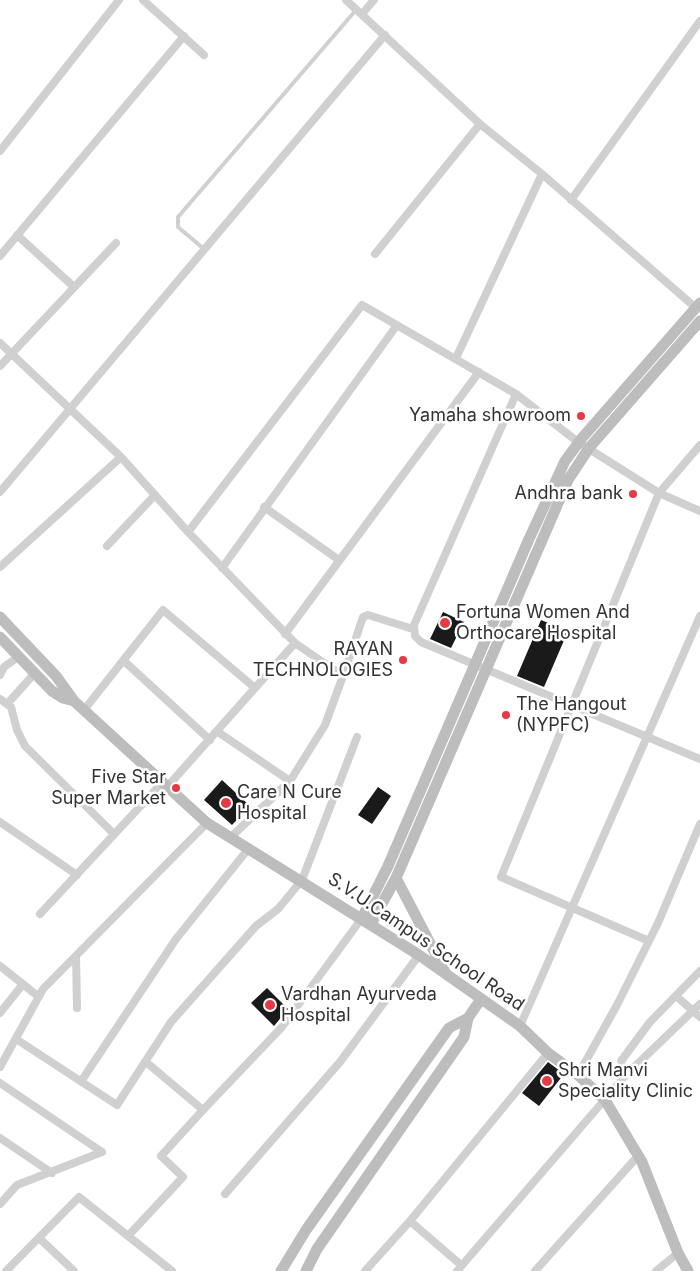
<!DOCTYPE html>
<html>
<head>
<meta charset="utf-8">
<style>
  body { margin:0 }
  canvas { display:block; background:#fff }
</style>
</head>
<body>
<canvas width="700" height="1271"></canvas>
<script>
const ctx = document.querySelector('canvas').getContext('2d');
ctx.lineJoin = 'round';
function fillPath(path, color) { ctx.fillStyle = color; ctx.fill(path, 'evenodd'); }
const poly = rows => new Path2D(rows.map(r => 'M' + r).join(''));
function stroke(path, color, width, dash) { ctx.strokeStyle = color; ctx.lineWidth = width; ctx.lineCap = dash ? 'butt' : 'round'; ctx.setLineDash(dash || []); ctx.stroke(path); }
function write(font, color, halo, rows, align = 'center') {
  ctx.font = font + ' Inter,sans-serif'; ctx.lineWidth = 5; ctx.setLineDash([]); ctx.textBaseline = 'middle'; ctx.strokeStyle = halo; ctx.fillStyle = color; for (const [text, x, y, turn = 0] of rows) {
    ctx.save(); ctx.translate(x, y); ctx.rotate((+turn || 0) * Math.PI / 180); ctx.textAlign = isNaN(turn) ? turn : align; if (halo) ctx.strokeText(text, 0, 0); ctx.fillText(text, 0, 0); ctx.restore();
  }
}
const building = poly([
  [443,612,464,622,451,648,430,639],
  [541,620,568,631,544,687,517,676],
  [222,780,250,806,232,825,204,800],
  [378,787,391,796,372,824,358,815],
  [267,988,288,1009,274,1026,251,1003],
  [548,1062,564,1074,539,1106,522,1093]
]);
const lane = poly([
  [204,249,178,227,178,217,356,10]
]);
const street = poly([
  [143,0,204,55],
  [346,0,480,124],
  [362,14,374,0],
  [0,151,119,0],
  [571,200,700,21],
  [17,235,74,287],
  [375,254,480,124,542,174,696,308],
  [0,256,184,36],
  [0,343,121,457,188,532,295,643,167,787],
  [456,358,542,174],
  [0,366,116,243],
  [516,394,414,625,415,636,421,642,700,759],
  [0,492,385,35],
  [264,507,339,560],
  [188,532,362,305,516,394,578,442,659,493,700,511],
  [107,546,155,495],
  [0,567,121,457],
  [222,568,397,325],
  [285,634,479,372],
  [124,661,210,740],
  [0,675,4,667,18,657],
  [343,676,363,617,368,615,413,629],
  [0,699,11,707,17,730,25,746,114,834],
  [8,703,34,674],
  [84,710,163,610,255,688],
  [218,732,290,781],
  [0,822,77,875],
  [231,837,290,781,325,725,343,676,295,643],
  [40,914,162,783],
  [649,941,501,877,659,493,700,445],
  [76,956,77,1008],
  [0,966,39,997],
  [676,996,700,1017],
  [0,1013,23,984],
  [520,1026,700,616],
  [16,1039,117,1105,171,1022,256,926,278,909,302,880,357,737],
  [146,1062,203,1110,282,1027,362,918],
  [0,1067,43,989,207,823],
  [578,1075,617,1005,658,923,700,824],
  [625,1076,621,1061,650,1022,700,971],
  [82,1080,176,939,249,848],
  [0,1083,102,1152],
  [0,1138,52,1173],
  [225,1194,340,1062,419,955],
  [0,1204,17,1185,102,1152],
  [410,1221,461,1265],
  [128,1236,183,1177,161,1156,203,1110],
  [39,1238,74,1271],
  [6,1271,79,1197,172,1271],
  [365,1271,410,1221,548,1053],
  [457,1271,625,1076,700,1004],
  [535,1271,638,1156],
  [656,1271,678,1253]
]);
const secondary = poly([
  [0,617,56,676,74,701,207,823,419,955,520,1026,548,1053,578,1075,605,1100,642,1162,678,1253,688,1271],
  [0,637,52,691,63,698,74,701],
  [396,878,445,972],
  [362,918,388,866,529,539,565,461,582,438,700,303],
  [371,924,396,878,568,480,589,448,700,321],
  [468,1018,481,999],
  [281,1271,306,1230,449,1028,468,1018,464,1037,317,1249,306,1271]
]);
const markers = [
  [581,416,5,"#e63946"],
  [633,494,5,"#e63946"],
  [445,623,6,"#e63946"],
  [403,660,5,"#e63946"],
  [506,715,5,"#e63946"],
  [176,788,5,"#e63946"],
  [226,803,6,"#e63946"],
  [270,1005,6,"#e63946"],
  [547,1081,6,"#e63946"]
];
const poiNames = [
  ["Yamaha showroom",571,416,"right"],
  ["Andhra bank",623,494,"right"],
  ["Fortuna Women And",456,613],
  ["Orthocare Hospital",456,634],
  ["RAYAN",393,650,"right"],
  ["TECHNOLOGIES",393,671,"right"],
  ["The Hangout",516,705],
  ["(NYPFC)",516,726],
  ["Five Star",166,778,"right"],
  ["Super Market",166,799,"right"],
  ["Care N Cure",237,793],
  ["Hospital",237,814],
  ["Vardhan Ayurveda",281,995],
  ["Hospital",281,1016],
  ["Shri Manvi",558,1071],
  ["Speciality Clinic",558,1092]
];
const streetNames = [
  ["S.V.U.Campus School Road",426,942,34]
];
fillPath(building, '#1a1a1a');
stroke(lane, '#d0d0d0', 4);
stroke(street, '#d0d0d0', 8);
stroke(secondary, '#bdbdbd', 11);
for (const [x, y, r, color] of markers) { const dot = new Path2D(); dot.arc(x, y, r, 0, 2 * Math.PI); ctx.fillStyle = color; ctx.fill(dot); stroke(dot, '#fff', 2); }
write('18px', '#333', '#fff', poiNames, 'left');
write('18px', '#333', '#fff', streetNames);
</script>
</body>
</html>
